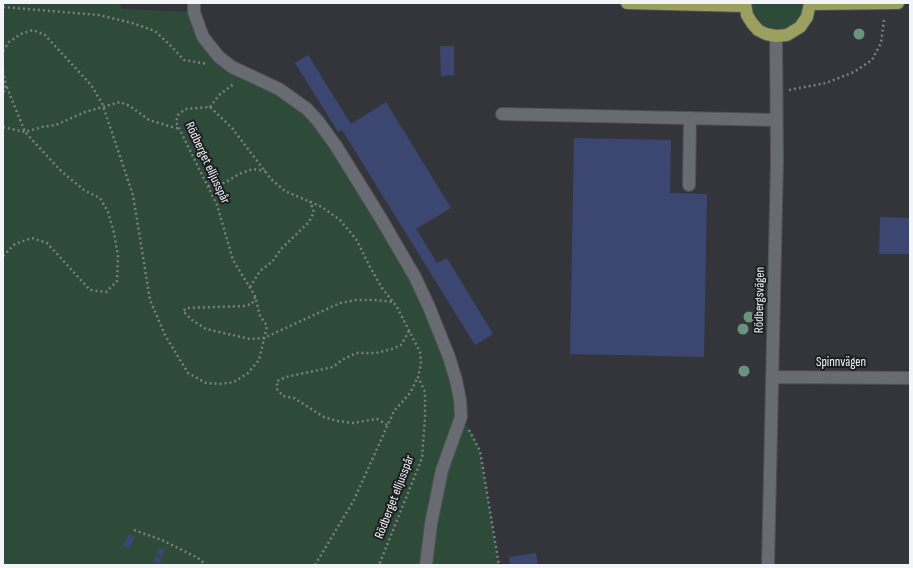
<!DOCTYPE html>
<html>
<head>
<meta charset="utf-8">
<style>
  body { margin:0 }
  #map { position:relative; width:913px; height:568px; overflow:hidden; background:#33353b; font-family:"Sofia Sans Condensed",sans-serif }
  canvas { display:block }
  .frame { position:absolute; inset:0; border:4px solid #f3f5f9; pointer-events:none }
</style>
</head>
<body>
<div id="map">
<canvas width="913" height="568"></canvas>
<div class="frame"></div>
</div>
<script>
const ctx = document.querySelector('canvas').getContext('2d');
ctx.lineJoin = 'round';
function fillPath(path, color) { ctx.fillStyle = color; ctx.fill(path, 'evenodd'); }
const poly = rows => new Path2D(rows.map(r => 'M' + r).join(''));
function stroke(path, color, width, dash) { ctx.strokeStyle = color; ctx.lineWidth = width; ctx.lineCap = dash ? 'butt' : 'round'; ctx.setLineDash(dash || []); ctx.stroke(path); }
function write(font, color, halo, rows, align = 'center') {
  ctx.font = font + ' "Sofia Sans Condensed",sans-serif'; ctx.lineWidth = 4; ctx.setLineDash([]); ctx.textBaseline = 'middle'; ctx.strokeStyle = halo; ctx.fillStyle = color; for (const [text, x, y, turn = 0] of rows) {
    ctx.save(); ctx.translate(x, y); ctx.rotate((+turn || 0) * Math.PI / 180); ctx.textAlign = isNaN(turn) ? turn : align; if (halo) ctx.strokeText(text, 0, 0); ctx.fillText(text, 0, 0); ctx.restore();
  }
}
const green = poly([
  [3,3,117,3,123,9,194,12,219,57,307,109,429,307,461,417,472,433,480,451,499,565,3,565],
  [752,3,804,3,803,10,800,18,793,24,786,28,777,29,769,28,761,23,755,17,752,9]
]);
const building = poly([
  [440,46,454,46,454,75,441,76],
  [308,55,351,124,386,102,451,208,416,229,437,263,447,258,493,334,475,345,342,130,338,132,295,63],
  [574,138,671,140,670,193,707,194,704,357,570,354],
  [909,214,910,214,910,254,879,254,880,217,909,218],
  [129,534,135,537,129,549,123,545],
  [158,548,165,550,163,556,156,553],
  [536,553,538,565,510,565,509,557],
  [155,556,162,558,160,564,153,561]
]);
const path = poly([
  [3,7,99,15,132,23,155,31,172,47,184,60,208,64],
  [3,51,9,42,21,34,33,30,45,35,91,85,102,103,133,195,150,300,165,335,188,373,206,383,220,384,234,382,248,373,259,360,267,326,260,316,255,296,233,260,217,205,176,122,178,115,185,109,210,107,232,128,271,179,285,191,322,207,340,220,356,239,370,267,382,288,397,307,420,352,421,364,418,377,425,392,425,418,422,458,379,565],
  [3,71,6,85,3,94],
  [789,90,826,83,854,72,872,60,881,43,884,20],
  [210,107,219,95,235,83],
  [3,127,25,132,42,127,56,125,85,112,120,102,130,106,149,120,179,129],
  [208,186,215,186,226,182,239,174,253,169,265,171],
  [3,256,15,244,32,238,47,243,90,290,106,292,117,281,118,256,114,233,108,212,100,198,84,190,61,171,25,132,6,85],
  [250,287,260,271,272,262,281,249,309,222,314,212,310,201],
  [255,297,252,304,244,306,187,308,183,311,192,320,206,329,250,339,264,338,340,303,356,300,374,300,393,302],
  [387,425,377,419,352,423,338,421,324,417,294,398,283,396,277,389,277,381,286,377,333,367,342,360,356,353,376,353,392,349,401,345,409,331],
  [469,430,480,451,499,565],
  [134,530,162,540,198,558,206,565],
  [315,565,354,500,394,411,410,393,418,377]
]);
const minor = poly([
  [194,3,194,12,203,37,219,57,232,67,279,89,307,109,318,121,336,146,380,217,415,277,429,307,449,357,456,380,460,400,461,417,442,470,431,524,426,565],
  [502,114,776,120],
  [689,185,690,118],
  [772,377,910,378],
  [768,565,777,161,776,36]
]);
const major = poly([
  [627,3,745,6],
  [745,3,747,15,752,23,758,30,766,34,776,36,787,35,800,27,807,17,810,3],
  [810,4,898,3]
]);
const trees = [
  [859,34],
  [749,317],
  [743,329],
  [744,371]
];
const streetNames = [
  ["Rödberget elljusspår",207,163,65],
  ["Rödbergsvägen",760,300,-89],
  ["Spinnvägen",841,363],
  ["Rödberget elljusspår",395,497,-69]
];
fillPath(green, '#2d4b38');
fillPath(building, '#3b4770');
stroke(minor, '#4f5156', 14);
stroke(major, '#4f5156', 14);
stroke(path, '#7c7e83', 2.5, [2, 3]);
stroke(minor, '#696b72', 12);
stroke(major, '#9ba061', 12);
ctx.fillStyle = '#69937c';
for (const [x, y] of trees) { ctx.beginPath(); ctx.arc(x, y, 5.5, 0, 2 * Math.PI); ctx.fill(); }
write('13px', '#f3f5f9', '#1c1d20', streetNames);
</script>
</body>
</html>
